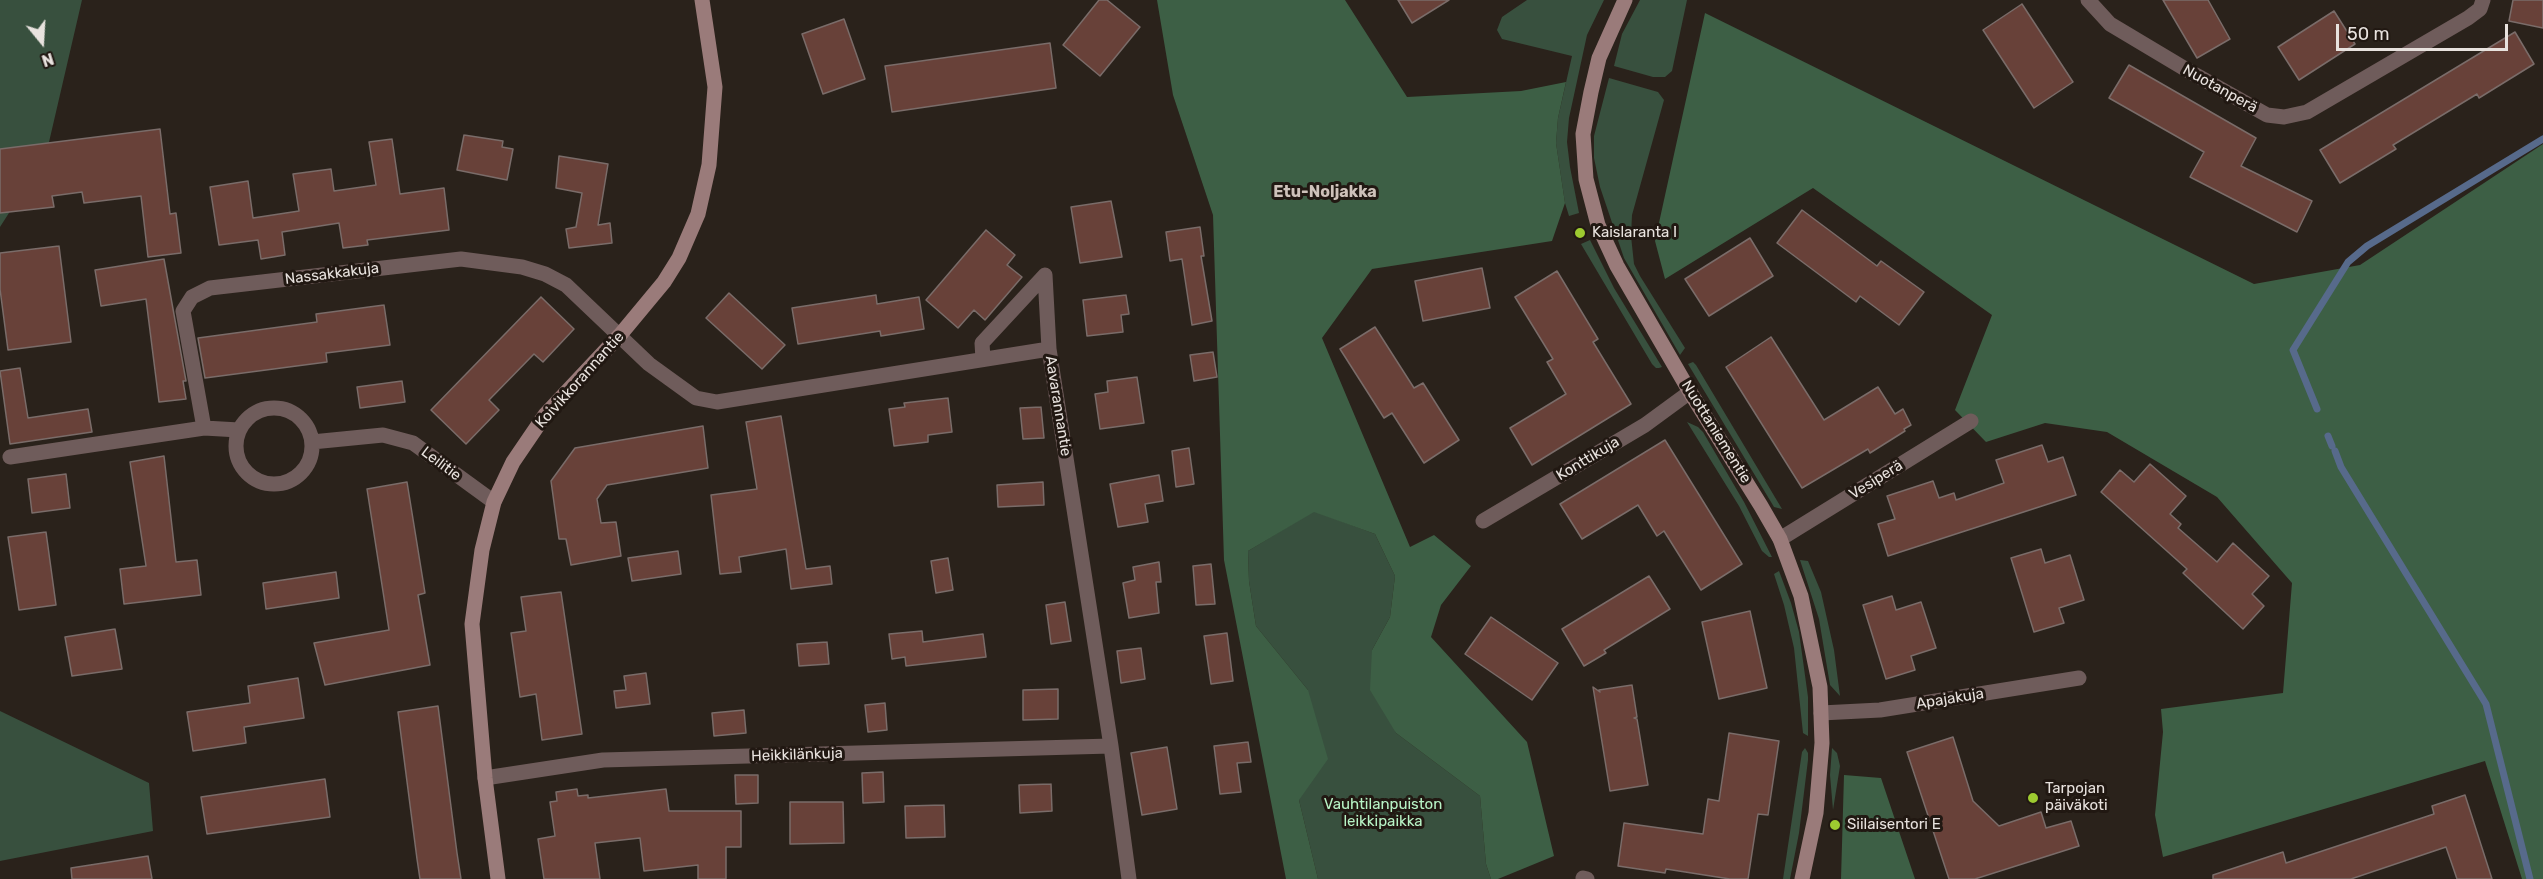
<!DOCTYPE html>
<html>
<head>
<meta charset="utf-8">
<style>
  body { margin:0 }
  #map { position:relative; width:2543px; height:879px; overflow:hidden; background:#2a221b; font-family:Rubik,sans-serif }
  canvas { display:block }
  .north { position:absolute; left:12px; top:12px; width:60px; height:60px; -webkit-text-stroke:4px #211812; paint-order:stroke; rotate:162deg; font-size:16px; font-weight:700; line-height:24px; text-align:center; color:#e8e2de }
  .north::after { content:''; display:block; margin:auto; width:21px; height:27px; background:#e8e2de; clip-path:polygon(50% 0,100% 100%,50% 72%,0 100%) }
  .scale { position:absolute; left:2336px; top:24px; width:172px; height:27px; box-sizing:border-box; border:3px solid #e8e2de; border-top:0; padding-left:8px; font-size:18px; line-height:21px; white-space:nowrap; color:#e8e2de; -webkit-text-stroke:4px #211812; paint-order:stroke }
</style>
</head>
<body>
<div id="map">
<canvas width="2543" height="879"></canvas>
<div class="north">N</div>
<div class="scale">50 m</div>
</div>
<script>
const ctx = document.querySelector('canvas').getContext('2d');
ctx.lineJoin = 'round';
function fillPath(path, color) { ctx.fillStyle = color; ctx.fill(path, 'evenodd'); }
const poly = rows => new Path2D(rows.map(r => 'M' + r).join(''));
function stroke(path, color, width, dash) { ctx.strokeStyle = color; ctx.lineWidth = width; ctx.lineCap = dash ? 'butt' : 'round'; ctx.setLineDash(dash || []); ctx.stroke(path); }
function write(font, color, halo, rows, align = 'center') {
  ctx.font = font + ' Rubik,sans-serif'; ctx.lineWidth = 6; ctx.setLineDash([]); ctx.textBaseline = 'middle'; ctx.strokeStyle = halo; ctx.fillStyle = color; for (const [text, x, y, turn = 0] of rows) {
    ctx.save(); ctx.translate(x, y); ctx.rotate((+turn || 0) * Math.PI / 180); ctx.textAlign = isNaN(turn) ? turn : align; if (halo) ctx.strokeText(text, 0, 0); ctx.fillText(text, 0, 0); ctx.restore();
  }
}
const green = poly([
  [0,0,82,0,46,155,0,227],
  [1527,0,1604,0,1587,35,1569,118,1567,142,1570,167,1579,213,1569,216,1565,203,1556,143,1558,118,1572,56,1502,39,1497,30,1502,17],
  [1640,0,1687,0,1672,71,1665,77,1653,77,1614,66,1622,34],
  [1609,78,1658,92,1664,100,1632,215,1631,236,1634,264,1640,276,1685,348,1680,355,1624,258,1600,187,1594,158,1594,136],
  [1590,240,1614,288,1662,367,1659,368,1656,368,1652,364,1581,244],
  [1693,362,1696,365,1782,509,1774,507,1688,364],
  [1687,422,1698,427,1703,432,1744,502,1772,557,1769,557,1762,551,1739,506],
  [1314,511,1375,534,1395,576,1390,617,1372,650,1396,733,1480,796,1486,864,1491,879,1318,879,1299,800,1308,690,1256,626,1249,581,1248,551],
  [1800,560,1808,561,1821,592,1834,650,1840,696,1830,685,1819,619],
  [1779,571,1791,603,1799,632,1808,697,1808,736,1803,733,1794,648,1784,605,1774,574],
  [0,711,149,783,153,831,0,861],
  [1805,748,1808,753,1808,760,1799,833,1790,879,1783,879,1802,752],
  [1832,748,1837,753,1840,766,1833,810,1830,775]
]);
const forest = poly([
  [1157,0,1345,0,1407,97,1521,91,1566,82,1558,118,1556,143,1565,203,1552,241,1372,269,1322,338,1410,547,1434,535,1471,566,1441,605,1431,637,1527,742,1554,856,1498,879,1491,879,1486,864,1480,796,1396,733,1370,690,1372,650,1390,617,1395,576,1375,534,1314,512,1248,551,1249,581,1256,626,1308,690,1328,759,1299,800,1318,879,1286,879,1224,560,1213,215,1173,95],
  [1705,13,2254,284,2360,265,2543,144,2543,879,2522,879,2485,761,2163,857,2155,815,2163,732,2161,709,2283,693,2292,583,2217,497,2107,432,2045,423,1986,442,1955,410,1992,315,1813,188,1665,279,1655,241],
  [1844,775,1881,778,1915,879,1841,879]
]);
const stream = poly([
  [2317,409,2293,350,2348,262,2367,246,2543,139],
  [2328,436,2332,446],
  [2335,451,2341,467,2486,704,2530,879]
]);
const building = poly([
  [1099,0,1107,0,1140,27,1100,76,1063,45,1099,0],
  [1398,0,1449,0,1412,23,1398,0],
  [2163,0,2208,0,2230,39,2197,58,2163,0],
  [2513,0,2543,0,2543,28,2509,21,2513,0],
  [2022,4,2073,82,2034,108,1983,30,2022,4],
  [2334,11,2355,44,2299,80,2278,47,2334,11],
  [844,19,865,79,823,94,802,34,844,19],
  [2515,32,2534,64,2479,98,2477,94,2393,145,2396,149,2340,183,2320,150,2515,32],
  [1050,43,1056,88,892,112,885,66,1050,43],
  [2129,65,2256,138,2241,166,2312,201,2297,232,2190,177,2204,152,2109,98,2129,65],
  [160,129,170,214,176,213,181,253,148,257,141,196,84,203,82,192,52,196,54,207,0,213,0,149,160,129],
  [464,135,503,141,502,147,513,149,507,180,457,170,464,135],
  [392,139,400,194,444,188,449,230,367,240,368,245,343,248,339,223,282,232,285,255,261,259,258,240,219,245,210,187,248,181,253,218,299,211,293,174,331,169,334,191,376,185,369,142,392,139],
  [559,156,608,164,598,225,610,223,612,243,569,248,566,229,576,227,582,193,556,188,559,156],
  [1111,201,1122,257,1080,263,1071,207,1111,201],
  [1802,210,1877,266,1881,261,1924,292,1899,325,1860,296,1856,302,1777,243,1802,210],
  [1200,227,1204,256,1201,256,1212,321,1192,325,1182,259,1170,261,1166,232,1200,227],
  [986,230,1015,255,1007,265,1022,277,985,320,974,310,958,328,926,300,986,230],
  [1750,238,1773,276,1709,316,1685,279,1750,238],
  [59,246,71,342,8,350,0,289,0,253,59,246],
  [164,259,186,381,183,381,186,399,159,402,146,299,101,306,95,270,164,259],
  [1482,268,1490,308,1423,321,1415,281,1482,268],
  [1557,271,1598,339,1593,342,1631,404,1532,465,1510,428,1566,394,1547,362,1553,359,1515,297,1557,271],
  [729,293,785,345,762,369,706,318,729,293],
  [876,295,877,304,919,297,924,329,881,336,880,331,798,344,792,308,876,295],
  [1126,295,1129,314,1121,315,1123,332,1087,336,1083,300,1126,295],
  [541,297,574,329,543,362,534,354,489,400,499,410,466,444,431,410,541,297],
  [384,305,390,345,326,353,327,362,205,378,198,338,317,322,316,314,384,305],
  [1375,327,1414,388,1423,383,1459,440,1424,463,1392,413,1384,418,1340,349,1375,327],
  [1771,337,1824,420,1878,387,1895,414,1903,409,1911,425,1904,429,1905,431,1870,453,1868,449,1802,488,1726,367,1771,337],
  [1213,352,1217,377,1194,381,1190,355,1213,352],
  [20,368,28,418,88,409,92,432,10,444,0,371,20,368],
  [1137,377,1144,423,1100,429,1095,394,1108,392,1107,381,1137,377],
  [402,381,405,402,360,408,357,387,402,381],
  [948,398,952,432,928,435,928,442,894,446,889,409,905,407,904,403,948,398],
  [1041,407,1044,438,1023,439,1020,408,1041,407],
  [781,416,806,569,830,566,832,584,791,589,786,549,739,557,741,572,720,574,711,495,757,489,746,422,781,416],
  [703,426,708,468,607,485,597,499,601,523,616,522,621,556,571,565,566,539,559,539,551,481,575,448,703,426],
  [1665,440,1742,564,1701,590,1664,531,1657,536,1638,505,1582,539,1560,504,1665,440],
  [2042,445,2048,462,2063,457,2076,495,1888,556,1878,524,1895,519,1887,496,1933,481,1939,498,1954,493,1956,500,2004,483,1996,460,2042,445],
  [1189,448,1194,484,1176,487,1172,451,1189,448],
  [164,456,176,562,197,560,201,595,124,604,120,569,146,566,130,462,164,456],
  [2150,464,2186,496,2170,514,2181,524,2178,528,2217,562,2233,543,2269,576,2252,594,2264,606,2243,629,2183,573,2187,569,2101,492,2120,470,2134,482,2150,464],
  [66,474,70,508,32,513,28,479,66,474],
  [1159,475,1163,501,1145,504,1148,522,1118,527,1110,484,1159,475],
  [407,482,425,593,418,595,430,665,325,685,314,643,389,630,367,489,407,482],
  [1043,482,1044,505,998,507,997,485,1043,482],
  [46,532,56,605,19,610,8,537,46,532],
  [2041,549,2045,563,2070,555,2084,600,2059,608,2064,623,2034,632,2011,558,2041,549],
  [678,551,681,574,632,581,628,558,678,551],
  [948,558,953,590,936,593,931,561,948,558],
  [1159,562,1161,582,1156,582,1159,613,1129,618,1123,583,1135,580,1133,567,1159,562],
  [1211,564,1215,604,1196,605,1193,566,1211,564],
  [336,572,339,598,266,609,263,583,336,572],
  [1649,576,1670,609,1604,650,1606,653,1584,666,1562,629,1649,576],
  [561,592,582,734,542,740,536,694,520,697,511,633,526,631,521,597,561,592],
  [1892,596,1896,610,1921,602,1936,648,1911,656,1915,670,1886,679,1863,605,1892,596],
  [1065,602,1071,641,1051,644,1046,605,1065,602],
  [1750,611,1767,688,1719,699,1702,622,1750,611],
  [1491,617,1558,663,1532,700,1465,654,1491,617],
  [115,629,122,669,72,676,65,637,115,629],
  [922,631,923,642,983,634,986,657,906,666,905,657,892,659,889,634,922,631],
  [1227,633,1233,681,1211,684,1204,636,1227,633],
  [827,642,829,664,799,666,797,644,827,642],
  [1141,648,1145,679,1121,683,1117,651,1141,648],
  [646,673,650,704,616,708,614,691,626,690,624,676,646,673],
  [298,678,304,718,244,727,246,743,193,751,187,712,250,703,248,686,298,678],
  [1632,685,1637,717,1634,718,1637,719,1648,785,1610,791,1593,687,1600,692,1599,690,1632,685],
  [1058,689,1058,719,1023,720,1023,690,1058,689],
  [885,703,887,730,868,732,865,705,885,703],
  [438,706,457,853,461,879,420,879,417,859,398,712,438,706],
  [744,710,746,733,714,736,712,713,744,710],
  [1729,733,1779,741,1768,815,1758,814,1748,879,1730,879,1666,869,1665,873,1618,866,1624,823,1703,834,1708,799,1719,801,1729,733],
  [1953,737,1973,801,1999,826,2041,812,2046,828,2071,821,2079,846,1975,879,1949,879,1907,752,1953,737],
  [1248,742,1251,762,1237,763,1241,792,1220,794,1214,746,1248,742],
  [1167,747,1177,809,1142,815,1131,753,1167,747],
  [883,772,884,802,863,803,862,773,883,772],
  [735,775,758,775,758,803,736,804,735,775],
  [325,779,330,817,207,834,201,797,325,779],
  [1051,784,1052,811,1020,813,1019,785,1051,784],
  [577,789,578,796,588,795,588,798,666,789,669,811,741,811,741,847,726,847,726,879,698,879,698,865,644,871,640,838,595,843,600,879,544,879,538,839,555,836,550,802,557,801,556,792,577,789],
  [2465,795,2492,879,2457,879,2446,847,2351,879,2213,879,2213,875,2283,852,2286,863,2434,814,2432,806,2465,795],
  [790,802,843,802,844,843,790,844,790,802],
  [944,805,945,837,906,838,905,806,944,805],
  [148,856,152,879,72,879,71,868,148,856]
]);
const street = poly([
  [2088,0,2110,24,2187,70,2267,115,2284,117,2307,112,2468,18,2480,9,2483,0],
  [1045,275,1049,349],
  [983,359,982,343,1045,275],
  '236 446a38 38 0 1 1 76 0a38 38 0 1 1-76 0Z',
  [239,430,204,428,183,311,192,297,210,288,461,259,522,267,545,274,566,285,649,364,696,398,717,402,1049,349,1111,746,1129,879],
  [312,442,383,435,413,443,494,502],
  [10,457,204,428],
  [1483,521,1645,425,1690,392],
  [1780,539,1971,421],
  [1821,713,1880,710,2079,678],
  [485,778,603,760,1111,746],
  [1583,878,1587,879]
]);
const secondary = poly([
  [1625,0,1599,58,1591,92,1583,134,1586,179,1598,225,1617,266,1690,392,1761,506,1780,539,1801,596,1820,687,1822,743,1816,813,1802,879],
  [498,879,485,778,472,624,482,550,494,502,513,462,545,415,620,335,664,282,679,258,698,214,709,165,715,87,702,0]
]);
const markers = [
  [1580,233,6,"#9dca30"],
  [2033,798,6,"#9dca30"],
  [1835,825,6,"#9dca30"]
];
const streetNames = [
  ["Nuotanperä",2220,89,29],
  ["Nassakkakuja",332,274,-7],
  ["Koivikkorannantie",580,380,-48],
  ["Aavarannantie",1058,406,81],
  ["Nuottaniementie",1716,432,58],
  ["Konttikuja",1588,459,-31],
  ["Leilitie",441,464,37],
  ["Vesiperä",1876,480,-32],
  ["Apajakuja",1950,699,-9],
  ["Heikkilänkuja",797,755,-2]
];
const poiNames = [
  ["Kaislaranta I",1592,233],
  ["Tarpojan",2045,789],
  ["päiväkoti",2045,806],
  ["Siilaisentori E",1847,825]
];
const parkNames = [
  ["Vauhtilanpuiston",1383,805],
  ["leikkipaikka",1383,822]
];
const neighbourhoodNames = [
  ["Etu-Noljakka",1325,192]
];
fillPath(green, '#38503e');
fillPath(forest, '#3d5f45');
stroke(stream, '#576a8b', 7);
fillPath(building, '#684139');
stroke(building, '#7a6c69', 1.5);
stroke(street, '#6f5c5b', 15);
stroke(secondary, '#9a7b7a', 15);
for (const [x, y, r, color] of markers) { const dot = new Path2D(); dot.arc(x, y, r, 0, 2 * Math.PI); ctx.fillStyle = color; ctx.fill(dot); stroke(dot, '#211812', 2); }
write('15px', '#e8e2de', '#211812', streetNames);
write('15px', '#e8e2de', '#211812', poiNames, 'left');
write('15px', '#b7f3c5', '#211812', parkNames);
write('bold 16px', '#cec2ba', '#211812', neighbourhoodNames);
</script>
</body>
</html>
